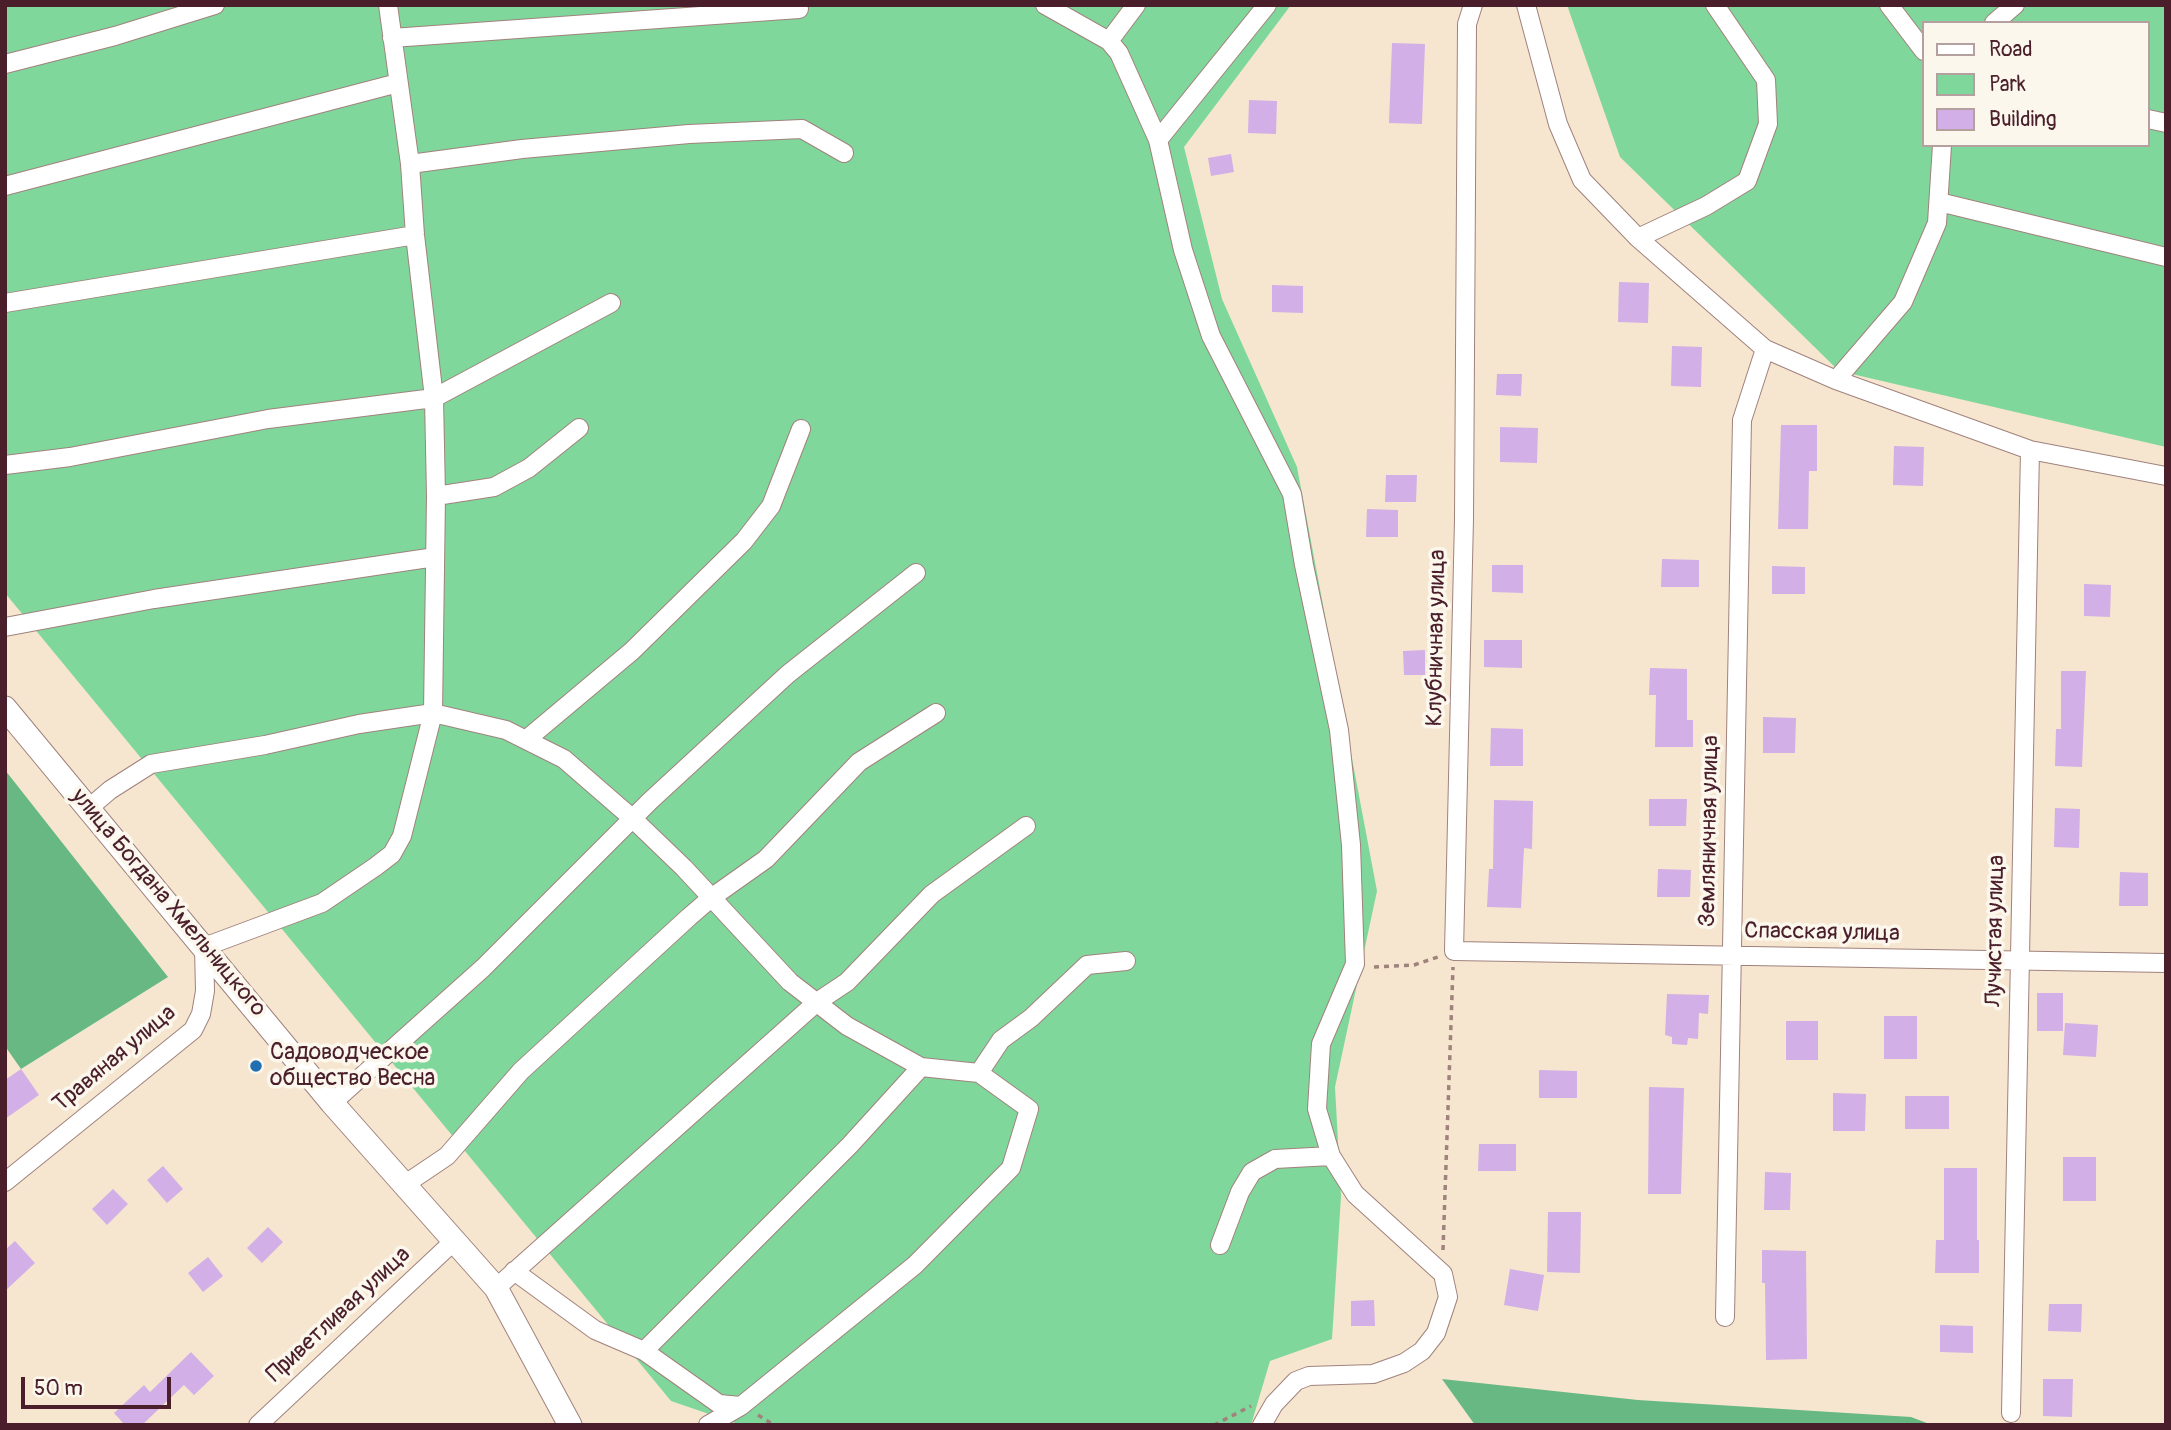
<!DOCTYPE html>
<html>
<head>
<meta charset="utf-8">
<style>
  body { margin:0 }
  #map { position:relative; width:2171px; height:1430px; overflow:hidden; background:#f6e6cf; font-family:Pangolin,sans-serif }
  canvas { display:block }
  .frame { position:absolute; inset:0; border:7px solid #4a1f2b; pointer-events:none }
  .legend { position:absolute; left:1922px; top:21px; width:228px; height:126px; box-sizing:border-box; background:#fbf7ec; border:2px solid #b4a19f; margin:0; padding:9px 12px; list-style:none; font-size:21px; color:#4a1f2b }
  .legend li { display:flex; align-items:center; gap:14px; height:35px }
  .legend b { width:35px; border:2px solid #b4a19f }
  .scale { position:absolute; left:21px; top:1377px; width:150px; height:32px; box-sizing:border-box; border:4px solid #4a1f2b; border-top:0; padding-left:9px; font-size:21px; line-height:24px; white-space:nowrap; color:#4a1f2b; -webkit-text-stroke:5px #fbf7ec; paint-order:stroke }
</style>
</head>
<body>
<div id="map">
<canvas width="2171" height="1430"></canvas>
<div class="frame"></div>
<ul class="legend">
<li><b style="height:9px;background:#fff"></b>Road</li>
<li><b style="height:19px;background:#80d79b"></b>Park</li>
<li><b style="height:19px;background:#d2afe7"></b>Building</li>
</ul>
<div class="scale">50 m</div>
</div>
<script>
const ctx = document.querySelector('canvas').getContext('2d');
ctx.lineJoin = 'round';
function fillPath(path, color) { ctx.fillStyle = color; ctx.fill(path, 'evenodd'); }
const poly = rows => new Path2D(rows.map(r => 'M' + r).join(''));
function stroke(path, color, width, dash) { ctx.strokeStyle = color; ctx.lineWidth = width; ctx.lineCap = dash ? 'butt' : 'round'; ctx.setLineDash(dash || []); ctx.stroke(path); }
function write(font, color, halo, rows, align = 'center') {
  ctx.font = font + ' Pangolin,sans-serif'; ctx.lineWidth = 7; ctx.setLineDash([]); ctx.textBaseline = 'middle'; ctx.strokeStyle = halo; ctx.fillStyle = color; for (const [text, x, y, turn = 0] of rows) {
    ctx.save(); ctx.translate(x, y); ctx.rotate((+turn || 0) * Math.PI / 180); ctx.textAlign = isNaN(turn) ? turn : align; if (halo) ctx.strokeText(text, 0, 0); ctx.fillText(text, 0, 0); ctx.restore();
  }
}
const green = poly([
  [5,5,1291,5,1184,147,1222,299,1297,467,1377,891,1335,1087,1341,1196,1332,1339,1270,1361,1251,1425,741,1425,671,1401,5,593],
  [1567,5,2166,5,2166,447,1839,371,1620,157],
  [1924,23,2148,23,2148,145,1924,145]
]);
const forest = poly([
  [5,770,168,977,21,1069,5,1046],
  [1442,1379,1638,1400,1911,1417,1932,1425,1475,1425]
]);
const building = poly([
  [1392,43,1425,44,1422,124,1389,123],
  [1249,100,1277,101,1276,134,1248,133],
  [1231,154,1234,172,1211,176,1208,158],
  [1619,282,1649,283,1648,323,1618,322],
  [1272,285,1303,286,1303,313,1272,312],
  [1672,346,1702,347,1701,387,1671,386],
  [1497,374,1522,374,1521,396,1496,395],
  [1781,425,1817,425,1817,471,1809,471,1808,529,1778,529],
  [1500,427,1538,428,1537,463,1500,462],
  [1894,446,1924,447,1923,486,1893,485],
  [1386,475,1417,475,1416,502,1385,502],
  [1367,509,1398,510,1398,537,1366,537],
  [1662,559,1699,560,1699,587,1661,587],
  [1492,565,1523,565,1523,593,1492,592],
  [1772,566,1805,567,1805,594,1772,594],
  [2084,584,2111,585,2110,617,2084,616],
  [1484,640,1522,640,1522,668,1484,667],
  [1425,650,1425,675,1404,675,1403,651],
  [1650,668,1687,669,1687,720,1693,720,1693,747,1655,747,1656,695,1649,695],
  [2061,671,2086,671,2082,767,2055,766,2056,729,2061,729],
  [1763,717,1796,718,1795,753,1763,753],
  [1491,728,1523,729,1523,766,1490,766],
  [1649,799,1687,799,1686,826,1649,826],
  [1494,800,1533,801,1532,849,1524,848,1521,908,1487,907,1489,869,1493,869],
  [2055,808,2080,809,2079,848,2054,847],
  [1658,869,1691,870,1690,897,1657,897],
  [2120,872,2148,873,2148,906,2119,906],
  [2037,993,2063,993,2063,1031,2037,1031],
  [1667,994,1709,995,1708,1014,1699,1013,1698,1039,1688,1038,1687,1045,1672,1044,1672,1037,1665,1035],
  [1884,1016,1917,1016,1917,1059,1884,1059],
  [1786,1021,1818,1021,1818,1060,1786,1060],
  [2065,1023,2098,1025,2096,1057,2063,1055],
  [21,1069,39,1095,5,1119,5,1080],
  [1539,1070,1577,1071,1577,1098,1539,1098],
  [1649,1087,1684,1088,1681,1194,1648,1194],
  [1833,1093,1866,1094,1865,1131,1833,1131],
  [1905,1096,1949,1096,1949,1129,1905,1129],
  [1479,1144,1516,1144,1516,1171,1478,1171],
  [2063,1157,2096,1157,2096,1201,2063,1201],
  [163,1166,183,1189,167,1203,147,1180],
  [1944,1168,1977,1168,1977,1240,1979,1240,1979,1273,1935,1273,1936,1240,1944,1240],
  [1765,1172,1791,1173,1790,1210,1764,1210],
  [113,1189,128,1204,107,1225,92,1209],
  [1548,1212,1581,1212,1580,1273,1547,1272],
  [268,1227,283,1242,262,1263,247,1248],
  [15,1241,35,1263,5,1291,5,1250],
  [1762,1250,1806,1251,1807,1359,1766,1360,1765,1283,1762,1283],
  [208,1257,223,1276,203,1292,188,1273],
  [1510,1269,1544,1275,1538,1311,1504,1305],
  [1374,1300,1375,1326,1351,1326,1351,1301],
  [2049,1304,2082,1304,2081,1332,2048,1331],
  [1940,1325,1973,1326,1973,1353,1940,1352],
  [191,1352,214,1376,194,1395,184,1385,142,1425,125,1425,114,1413,144,1385,150,1392],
  [2043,1379,2073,1379,2072,1417,2043,1416]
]);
const path = poly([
  [1374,967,1414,965,1438,957],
  [1443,1250,1453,967],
  [758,1415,774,1425],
  [1214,1425,1251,1406]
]);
const minor = poly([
  [1045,5,1109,41,1119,53,1158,140],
  [1473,5,1467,24,1464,519,1454,951,2166,963],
  [1526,5,1558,124,1582,180,1638,238,1765,349,1836,380,2030,450,2166,476],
  [1889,5,1924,51],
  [1994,23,2015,5],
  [392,38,799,9],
  [1109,41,1136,5],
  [5,64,115,36,215,5],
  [2148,119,2166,123],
  [410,164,522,149,689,134,802,129,844,153],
  [5,186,398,83],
  [1939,202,2166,257],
  [1638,238,1706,206,1747,181,1768,124,1766,80,1715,5],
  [5,303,415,235],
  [1836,380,1903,302,1937,223,1942,145],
  [5,465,70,457,268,419,434,398,611,303],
  [436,496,494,487,529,468,579,428],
  [5,627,154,599,435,557],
  [527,739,632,651,744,541,771,506,801,429],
  [89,808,110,790,151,764,265,745,359,724,433,713,506,730,564,759,632,818,684,868,790,982,847,1026,921,1067,979,1073,1029,1109,1011,1168,915,1265,741,1406,719,1404,644,1351],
  [979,1073,1001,1040,1031,1018,1087,965,1126,961],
  [332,1103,483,968,650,801,788,674,916,573],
  [5,1182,193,1030,201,1014,205,991,204,947,322,903,375,867,392,854,402,836,433,713,436,496,434,398,415,235,410,164,388,5],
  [404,1185,447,1156,521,1071,689,917,711,898,766,859,859,762,936,713],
  [1220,1245,1240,1192,1252,1172,1275,1159,1331,1156],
  [514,1271,595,1330,644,1351,850,1145,921,1067],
  [496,1288,817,1002,847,982,932,894,1026,826],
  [1725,1317,1742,420,1765,349],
  [2011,1413,2030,450],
  [258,1425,454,1241],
  [708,1425,741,1406],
  [1262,1425,1274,1404,1296,1381,1309,1376,1373,1374,1404,1363,1422,1351,1436,1333,1448,1297,1443,1274,1355,1194,1331,1156,1317,1109,1321,1044,1355,964,1351,845,1339,730,1304,565,1292,494,1211,336,1183,250,1158,140,1267,5]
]);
const tertiary = poly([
  [5,708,332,1103,496,1288,570,1425]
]);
const markers = [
  [256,1066,7,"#1f6fb2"]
];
const streetNames = [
  ["Клубничная улица",1437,638,-89],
  ["Земляничная улица",1710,831,-89],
  ["улица Богдана Хмельницкого",168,903,50],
  ["Лучистая улица",1996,931,-89],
  ["Спасская улица",1822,933,1],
  ["Травяная улица",115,1059,-40],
  ["Приветливая улица",339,1315,-43]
];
const poiNames = [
  ["Садоводческое",270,1053],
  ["общество Весна",270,1079]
];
fillPath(green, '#80d79b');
fillPath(forest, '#68b883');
fillPath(building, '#d2afe7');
stroke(minor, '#a0827d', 20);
stroke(tertiary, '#a0827d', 25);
stroke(path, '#a0827d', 3.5, [5, 5]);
stroke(minor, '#fff', 18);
stroke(tertiary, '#fff', 23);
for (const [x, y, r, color] of markers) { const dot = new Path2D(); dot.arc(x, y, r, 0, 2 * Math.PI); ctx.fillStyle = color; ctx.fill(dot); stroke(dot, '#fbf7ec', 2.5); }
write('23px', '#4a1f2b', '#fbf7ec', streetNames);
write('23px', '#4a1f2b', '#fbf7ec', poiNames, 'left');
</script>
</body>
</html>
